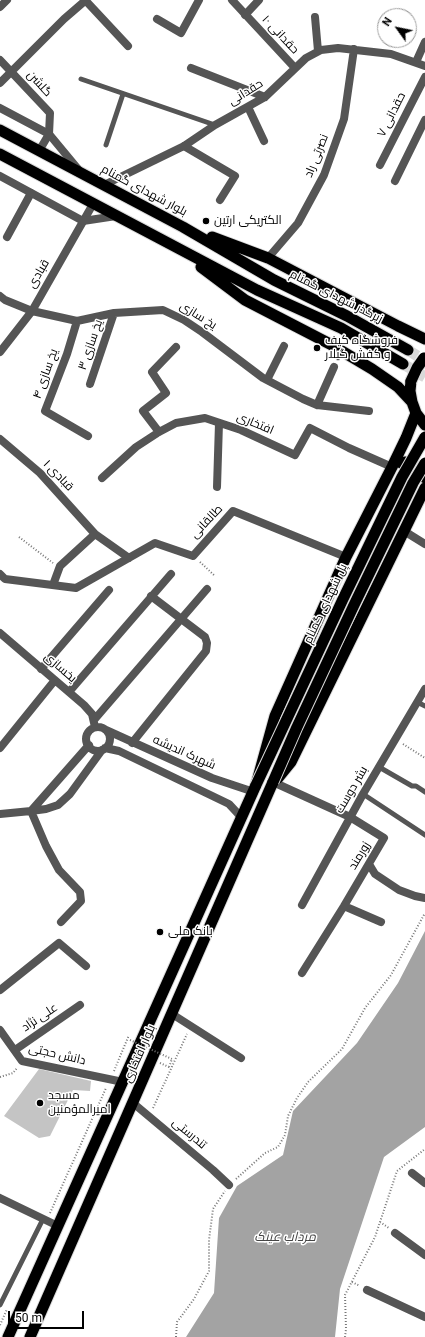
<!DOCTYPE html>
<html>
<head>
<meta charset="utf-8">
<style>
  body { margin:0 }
  #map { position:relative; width:425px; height:1337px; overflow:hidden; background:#fff; font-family:Roboto,sans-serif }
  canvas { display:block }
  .north { position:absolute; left:377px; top:8px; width:40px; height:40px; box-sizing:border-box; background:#fff; border:1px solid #999; border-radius:50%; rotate:303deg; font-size:11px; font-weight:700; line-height:16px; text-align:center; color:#000 }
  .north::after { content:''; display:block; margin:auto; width:14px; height:18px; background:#000; clip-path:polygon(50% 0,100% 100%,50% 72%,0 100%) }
  .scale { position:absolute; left:8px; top:1311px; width:76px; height:18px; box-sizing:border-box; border:2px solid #000; border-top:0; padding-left:5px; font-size:12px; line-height:14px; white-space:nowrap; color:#000; -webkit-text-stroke:3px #fff; paint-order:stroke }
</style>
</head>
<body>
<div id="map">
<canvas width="425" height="1337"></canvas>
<div class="north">N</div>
<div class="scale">50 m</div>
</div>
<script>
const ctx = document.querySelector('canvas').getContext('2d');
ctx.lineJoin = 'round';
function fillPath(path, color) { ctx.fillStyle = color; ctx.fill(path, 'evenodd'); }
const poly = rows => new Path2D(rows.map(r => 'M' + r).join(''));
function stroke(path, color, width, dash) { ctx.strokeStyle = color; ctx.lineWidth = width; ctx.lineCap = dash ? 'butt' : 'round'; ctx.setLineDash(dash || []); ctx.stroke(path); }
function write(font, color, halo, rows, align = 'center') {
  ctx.font = font + ' Roboto,Cairo,sans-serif'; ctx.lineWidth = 3; ctx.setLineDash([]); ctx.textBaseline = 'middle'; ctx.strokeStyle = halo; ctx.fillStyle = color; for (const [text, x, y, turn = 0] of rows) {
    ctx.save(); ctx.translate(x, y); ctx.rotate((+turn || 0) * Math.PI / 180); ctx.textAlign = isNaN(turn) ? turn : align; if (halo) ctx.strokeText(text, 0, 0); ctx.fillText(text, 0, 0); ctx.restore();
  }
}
const water = poly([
  [425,931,425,1127,384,1157,340,1289,335,1337,186,1337,214,1293,219,1218,237,1186,283,1155,293,1111,357,1043,398,983]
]);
const building = poly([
  [39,1069,91,1081,90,1091,73,1090,50,1136,39,1138,4,1116]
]);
const trunkTunnel = poly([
  [408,350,425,361],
  [403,364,425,377]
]);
const path = poly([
  [19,537,53,563],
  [200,562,215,576],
  [403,744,425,758],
  [160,1063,171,1068],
  [169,1067,172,1059],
  [114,1071,129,1035],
  [0,1077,13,1073,17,1068],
  [153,1108,187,1034],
  [236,1179,265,1153,278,1147,285,1135,288,1116,297,1098,308,1082,342,1049,365,1008,391,975,425,913],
  [50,1213,106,1088],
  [380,1222,389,1228],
  [352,1282,360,1286],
  [0,1325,7,1309],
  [176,1337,177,1322,194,1299,209,1271,209,1240,213,1209,225,1191],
  [345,1337,346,1329,345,1295,375,1237,397,1171,425,1149]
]);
const service = poly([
  [81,79,215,125],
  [106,145,123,94],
  [417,702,425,706],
  [379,767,412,786,416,786,425,792],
  [363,794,425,835],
  [0,1305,43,1219]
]);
const minor = poly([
  [232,0,295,68],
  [86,1,128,46],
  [0,7,7,0],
  [245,15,259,0],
  [315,17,318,51],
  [157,19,181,33,199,0],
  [0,60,50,113,49,134,39,151],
  [416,62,425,42],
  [191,68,265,97],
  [0,83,64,19,86,0],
  [248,107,264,141],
  [184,146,235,176,220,200],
  [380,165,425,77],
  [395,181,425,120],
  [104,185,184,146,215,125,265,97,306,58,321,50,338,48,391,54,425,66],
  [7,237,31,193],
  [268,258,298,223,324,175,344,119,354,49],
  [0,296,5,300,32,311,77,321,114,313,163,310,184,320,202,332,263,378,303,399,317,405,369,411],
  [77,321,67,354,45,411,88,436],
  [0,352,32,311,93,204],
  [267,380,284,346],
  [90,384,114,313],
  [317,405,334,367],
  [159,432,143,411,166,393,152,372,176,347],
  [0,439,40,473,95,534,129,558],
  [102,478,136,447,159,432,176,423,205,418,241,430,295,455,310,428,349,448,392,467],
  [217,487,219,423],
  [404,531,425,544],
  [0,574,5,579,76,588,155,543,193,556,233,511,346,557],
  [53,585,60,566,95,534],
  [0,633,84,705,92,714,95,727],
  [41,669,109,590],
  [69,692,171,574],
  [94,720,207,589],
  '86 739a12 12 0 1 1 24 0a12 12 0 1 1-24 0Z',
  [106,730,212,778,254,792],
  [132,743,206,651,207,643,205,637,151,596],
  [89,745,31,811,46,809,58,805,70,794,102,750],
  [0,748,55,680],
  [105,748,119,751,229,804,242,818],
  [273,782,350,817,384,838,344,906,302,973],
  [0,814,31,811,46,846,59,870,80,892,81,901,61,922],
  [369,864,375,874,399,890,415,896,425,898],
  [302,905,363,794,425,689],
  [344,906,381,922],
  [0,990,59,943,86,966],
  [172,1014,241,1058],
  [15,1050,80,1005],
  [133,1103,213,1170,229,1185],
  [412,1173,425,1183],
  [0,1198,58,1226],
  [395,1233,425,1255],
  [367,1290,425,1317]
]);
const tertiary = poly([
  [0,108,49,134,78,169],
  [0,176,83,221,116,216],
  [0,1030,22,1061,123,1082]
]);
const trunk = poly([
  [0,130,183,227,274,280,347,316,408,350],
  [0,154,257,290,341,328,403,364],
  [212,237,268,258,398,326,425,339],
  [201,267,245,300,330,344,372,369,398,387,412,402],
  [411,381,410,391,412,402,416,413,425,425],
  [401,463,406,462,413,464,419,468,423,473,425,478],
  [8,1337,256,785,275,716,346,557,392,467,406,438,416,413],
  [30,1337,273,782,278,778,291,762,425,488]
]);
const pathBridge = poly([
  [130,1040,172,1059]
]);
const trunkBridge = poly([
  [411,381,417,368,424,358],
  [273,782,297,727,354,605,413,483,425,463],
  [256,785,343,599,402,477,425,437]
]);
const markers = [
  [206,221,4,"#000"],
  [317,348,4,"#000"],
  [160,932,4,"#000"],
  [40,1103,4,"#000"]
];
const streetNames = [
  ["حقدانی ۱۰",280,35,47],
  ["گلشن",39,84,47],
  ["حقدانی",246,93,-32],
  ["حقدانی ۷",392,115,-63],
  ["نصرتی راد",317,156,-68],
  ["بلوار شهدای گمنام",144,191,28],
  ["قبادی",39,274,-60],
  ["زیرگذر شهدای گمنام",336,297,27],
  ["یخ سازی",198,316,32],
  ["یخ سازی ۳",91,345,-71],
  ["یخ سازی ۴",46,374,-70],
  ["افتخاری",255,424,23],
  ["قبادی ۱",58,476,46],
  ["طالقانی",207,522,-47],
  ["پل شهدای گمنام",326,604,-65],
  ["یخسازی",60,668,41],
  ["شهرک اندیشه",184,753,24],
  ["بشر دوست",352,790,-60],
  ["زورمند",360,856,-59],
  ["علی نژاد",40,1018,-34],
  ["بلوار افتخاری",140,1054,-66],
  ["دانش حجتی",57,1055,13],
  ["تندرستی",189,1134,40]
];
const poiNames = [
  ["الکتریکی ارتین",214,221],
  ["فروشگاه کیف",325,341],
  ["و کفش گیلار",325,355],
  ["بانک ملی",168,932],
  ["مسجد",48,1096],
  ["امیرالمؤمنین",48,1110]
];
const waterNames = [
  ["مرداب عینک",285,1238]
];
fillPath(water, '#a3a3a3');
fillPath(building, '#c4c4c4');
stroke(trunkTunnel, '#d9d9d9', 11, [11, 5.5]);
stroke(trunk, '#dbdbdb', 13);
stroke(path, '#777', 2, [1, 2]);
stroke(service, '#555', 5);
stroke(minor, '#555', 8);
stroke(tertiary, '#555', 8);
stroke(trunk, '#000', 11);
stroke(trunkBridge, '#dbdbdb', 13, []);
stroke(pathBridge, '#777', 2, [1, 2]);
stroke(trunkBridge, '#000', 11);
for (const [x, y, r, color] of markers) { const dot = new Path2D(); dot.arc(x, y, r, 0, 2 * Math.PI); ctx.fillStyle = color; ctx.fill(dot); stroke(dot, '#fff', 1.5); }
write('12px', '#000', '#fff', streetNames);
write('12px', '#000', '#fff', poiNames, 'left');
write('italic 13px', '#444', '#fff', waterNames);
</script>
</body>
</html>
